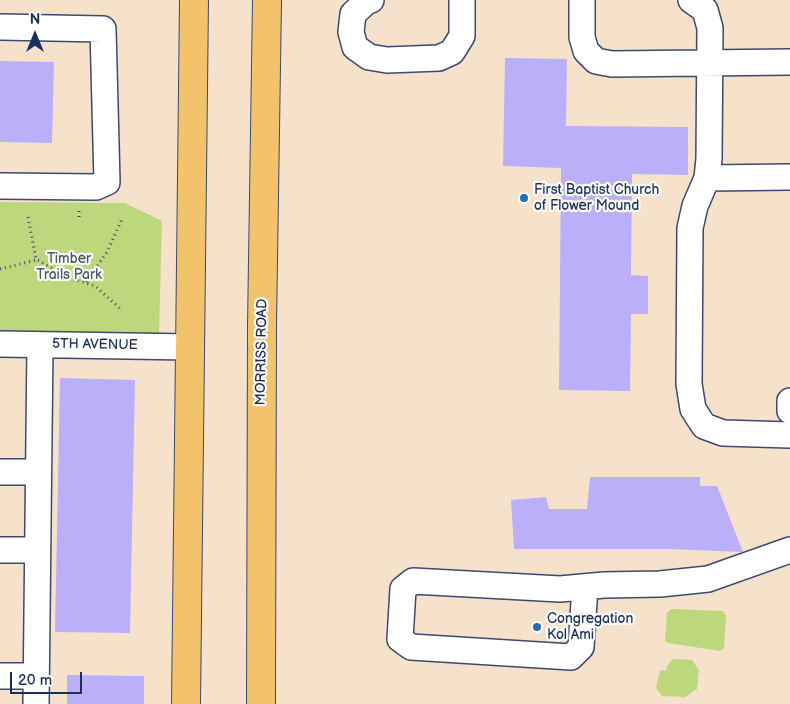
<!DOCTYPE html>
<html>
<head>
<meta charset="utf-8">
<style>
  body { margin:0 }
  #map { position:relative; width:790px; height:704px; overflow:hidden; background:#f6e2cb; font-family:"Balsamiq Sans",sans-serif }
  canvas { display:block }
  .north { position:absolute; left:10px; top:10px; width:50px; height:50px; -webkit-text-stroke:4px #fdfcf7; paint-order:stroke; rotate:0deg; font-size:14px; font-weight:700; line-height:20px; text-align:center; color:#1b2f5e }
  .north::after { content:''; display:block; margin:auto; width:18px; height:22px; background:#1b2f5e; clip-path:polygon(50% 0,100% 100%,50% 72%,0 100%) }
  .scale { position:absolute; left:10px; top:672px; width:72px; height:22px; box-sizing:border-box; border:2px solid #1b2f5e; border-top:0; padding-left:6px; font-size:15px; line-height:18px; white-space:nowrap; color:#1b2f5e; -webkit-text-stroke:4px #fdfcf7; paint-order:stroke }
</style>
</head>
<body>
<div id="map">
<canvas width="790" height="704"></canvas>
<div class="north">N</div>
<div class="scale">20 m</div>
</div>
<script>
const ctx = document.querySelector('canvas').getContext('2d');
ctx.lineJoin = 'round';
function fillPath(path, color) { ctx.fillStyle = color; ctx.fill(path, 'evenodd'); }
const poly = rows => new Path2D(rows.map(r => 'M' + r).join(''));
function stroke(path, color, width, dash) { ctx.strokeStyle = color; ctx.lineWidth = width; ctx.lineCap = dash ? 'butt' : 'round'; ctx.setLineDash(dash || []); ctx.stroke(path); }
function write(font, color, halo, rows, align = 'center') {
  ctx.font = font + ' "Balsamiq Sans",sans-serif'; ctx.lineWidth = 4.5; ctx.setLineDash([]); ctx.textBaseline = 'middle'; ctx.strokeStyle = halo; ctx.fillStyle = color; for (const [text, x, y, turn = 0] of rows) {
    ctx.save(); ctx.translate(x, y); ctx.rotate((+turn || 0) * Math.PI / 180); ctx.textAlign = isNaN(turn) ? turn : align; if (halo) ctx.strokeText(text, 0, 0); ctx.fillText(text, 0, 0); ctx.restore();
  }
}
const green = poly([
  [0,202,125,203,162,221,159,334,0,331],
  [671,609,723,611,726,616,724,648,720,651,668,643,665,641,667,613],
  [673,659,692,660,699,670,697,689,685,697,662,696,656,688,660,670,666,671,667,666]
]);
const building = poly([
  [505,58,567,59,566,126,688,127,688,175,632,174,631,275,648,276,648,314,631,314,630,391,559,390,561,168,503,166],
  [0,61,54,62,52,143,0,142],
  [60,378,135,380,130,633,55,632],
  [590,477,700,477,700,486,717,486,743,552,668,549,514,549,511,500,546,497,549,509,587,509],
  [67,675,144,676,144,704,67,704]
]);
const path = poly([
  [28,217,36,259,65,276,95,286,122,310],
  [79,217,79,210],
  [0,269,36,260],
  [86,282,107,252,122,219]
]);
const minor = poly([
  [371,0,367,1,353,14,351,32,355,47,369,57,387,60,439,58,452,52,462,36,462,0],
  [582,0,582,37,586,51,596,61,612,64,790,62],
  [691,0,705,10,710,28,709,159,707,178,695,206,690,228,689,384,693,409,704,426,723,433,790,435],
  [0,27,103,29,107,182,96,187,0,186],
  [707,178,790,177],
  [0,344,191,347],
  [790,401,790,411],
  [0,472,38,472],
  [0,550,37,550],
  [585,587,581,647,571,657,411,647,400,639,403,589,413,581,560,589,604,585,660,584,708,579,790,550],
  [0,676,36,676],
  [36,704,40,345]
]);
const major = poly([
  [186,704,194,0],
  [261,704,262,326,267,0]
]);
const markers = [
  [524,198,5,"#1f6fb2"],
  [537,627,5,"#1f6fb2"]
];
const poiNames = [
  ["First Baptist Church",534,190],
  ["of Flower Mound",534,206],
  ["Congregation",547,619],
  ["Kol Ami",547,635]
];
const parkNames = [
  ["Timber",69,259],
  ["Trails Park",69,275]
];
const streetNames = [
  ["5TH AVENUE",95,345,1],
  ["MORRISS ROAD",262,352,-89]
];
fillPath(green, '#bdd77c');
fillPath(building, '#bbaff9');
stroke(minor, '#3c4a6e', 28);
stroke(major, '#3c4a6e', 30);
stroke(path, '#3c4a6e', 3, [1, 4]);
stroke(minor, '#fff', 25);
stroke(major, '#f2c36a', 28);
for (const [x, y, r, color] of markers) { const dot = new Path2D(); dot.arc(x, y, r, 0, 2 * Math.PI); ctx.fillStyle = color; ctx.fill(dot); stroke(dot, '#fdfcf7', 2); }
write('14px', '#1b2f5e', '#fdfcf7', poiNames, 'left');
write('14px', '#445966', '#fdfcf7', parkNames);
write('14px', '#1b2f5e', '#fdfcf7', streetNames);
</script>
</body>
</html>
